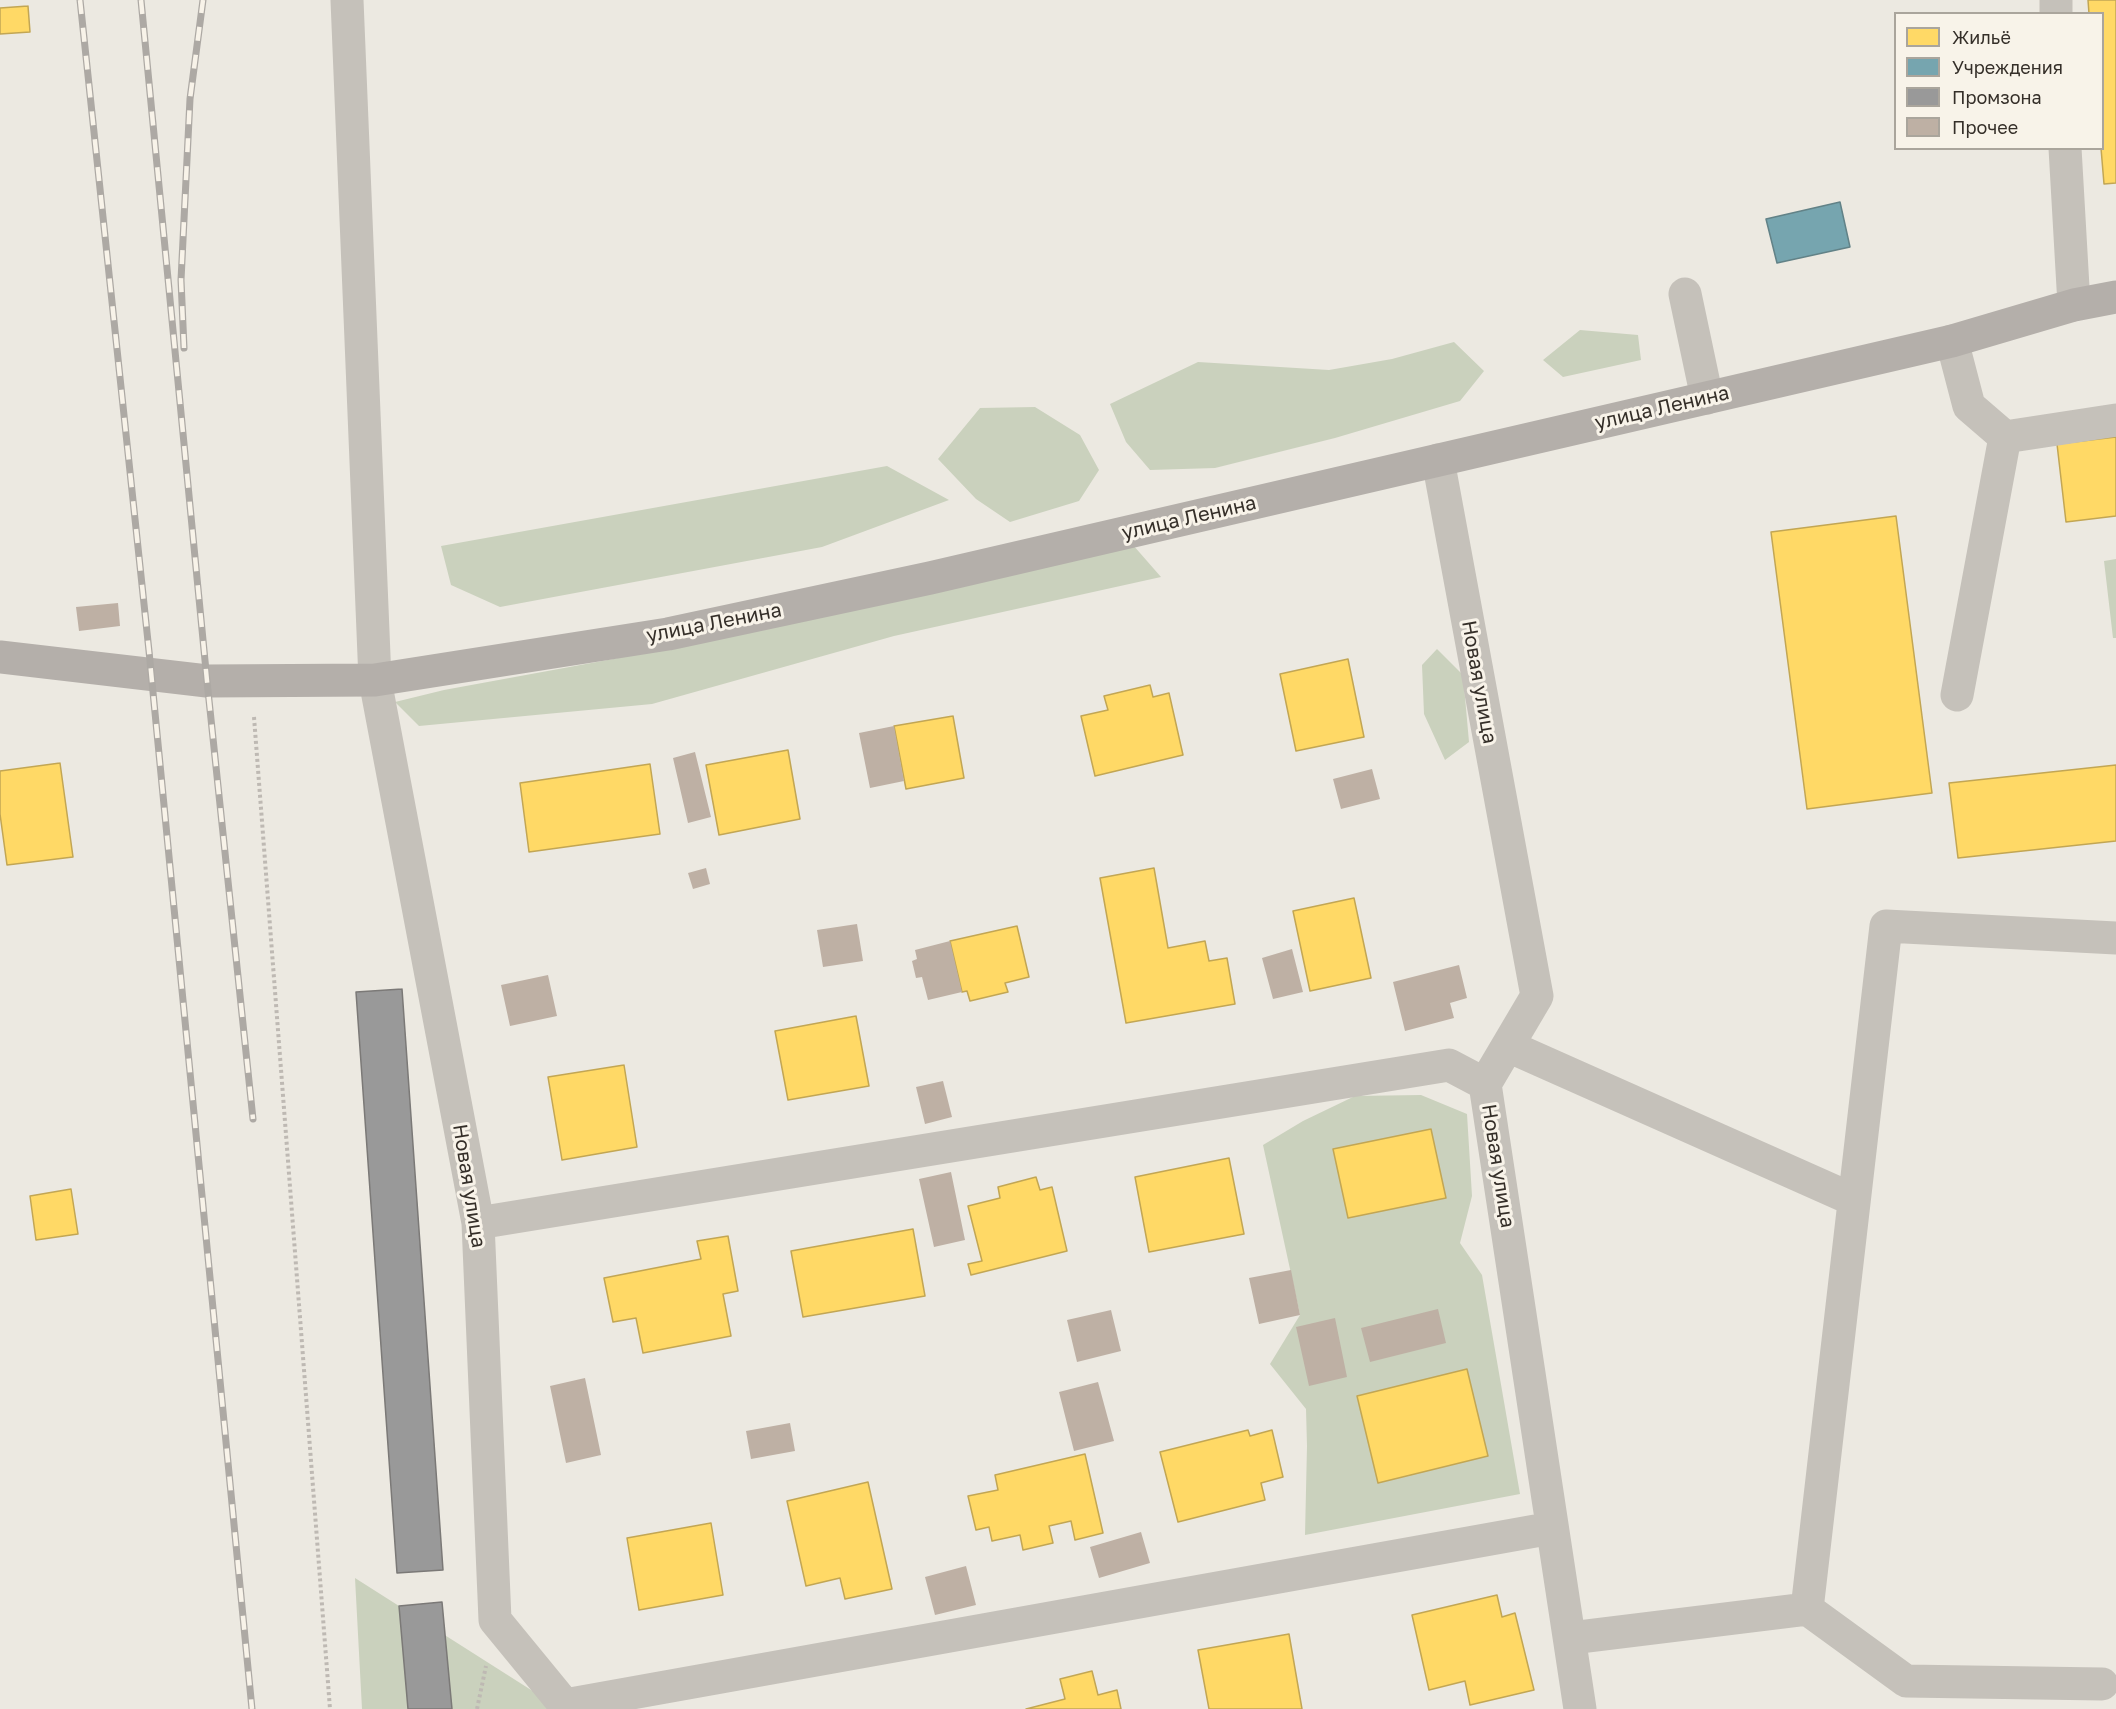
<!DOCTYPE html>
<html>
<head>
<meta charset="utf-8">
<style>
  body { margin:0 }
  #map { position:relative; width:2116px; height:1709px; overflow:hidden; background:#ece9e1; font-family:"Golos Text",sans-serif }
  canvas { display:block }
  .legend { position:absolute; left:1894px; top:12px; width:210px; height:138px; box-sizing:border-box; background:#f8f3e9; border:2px solid #aaa59c; margin:0; padding:8px 10px; list-style:none; font-size:18px; color:#352f29 }
  .legend li { display:flex; align-items:center; gap:12px; height:30px }
  .legend b { width:30px; border:2px solid #aaa59c }
</style>
</head>
<body>
<div id="map">
<canvas width="2116" height="1709"></canvas>
<ul class="legend">
<li><b style="height:16px;background:#ffd966"></b>Жильё</li>
<li><b style="height:16px;background:#76a5af"></b>Учреждения</li>
<li><b style="height:16px;background:#999"></b>Промзона</li>
<li><b style="height:16px;background:#beb0a4"></b>Прочее</li>
</ul>
</div>
<script>
const ctx = document.querySelector('canvas').getContext('2d');
ctx.lineJoin = 'round';
function fillPath(path, color) { ctx.fillStyle = color; ctx.fill(path, 'evenodd'); }
const poly = rows => new Path2D(rows.map(r => 'M' + r).join(''));
function stroke(path, color, width, dash) { ctx.strokeStyle = color; ctx.lineWidth = width; ctx.lineCap = dash ? 'butt' : 'round'; ctx.setLineDash(dash || []); ctx.stroke(path); }
function write(font, color, halo, rows, align = 'center') {
  ctx.font = font + ' "Golos Text",sans-serif'; ctx.lineWidth = 6; ctx.setLineDash([]); ctx.textBaseline = 'middle'; ctx.strokeStyle = halo; ctx.fillStyle = color; for (const [text, x, y, turn = 0] of rows) {
    ctx.save(); ctx.translate(x, y); ctx.rotate((+turn || 0) * Math.PI / 180); ctx.textAlign = isNaN(turn) ? turn : align; if (halo) ctx.strokeText(text, 0, 0); ctx.fillText(text, 0, 0); ctx.restore();
  }
}
const green = poly([
  [1580,330,1638,335,1641,360,1563,377,1543,360],
  [1454,342,1484,371,1460,401,1335,438,1215,468,1150,470,1126,442,1110,404,1198,362,1329,370,1392,359],
  [1035,407,1080,435,1099,470,1079,501,1010,522,976,499,938,459,980,408],
  [887,466,949,500,822,547,500,607,451,585,441,546],
  [1126,537,1161,577,894,636,652,704,419,726,395,702,444,690,613,659,879,602],
  [2116,559,2116,638,2113,638,2104,561],
  [1437,649,1463,675,1469,742,1445,760,1424,714,1422,665],
  [1421,1095,1467,1114,1472,1196,1460,1243,1482,1275,1520,1494,1305,1535,1307,1446,1306,1409,1270,1364,1300,1315,1263,1145,1303,1121,1355,1096],
  [355,1578,561,1709,362,1709]
]);
const homes = poly([
  [2088,0,2116,0,2116,183,2104,184,2101,148,2102,148,2102,14,2089,14,2088,0],
  [28,6,30,32,0,34,0,8,28,6],
  [2116,437,2116,516,2066,522,2057,444,2116,437],
  [1896,516,1932,793,1807,809,1771,532,1896,516],
  [1348,659,1364,737,1296,751,1280,674,1348,659],
  [1150,685,1153,697,1169,693,1183,755,1095,776,1081,716,1108,710,1104,696,1150,685],
  [953,716,964,778,906,789,894,726,953,716],
  [788,750,800,819,719,835,706,765,788,750],
  [60,763,73,857,7,865,0,814,0,771,60,763],
  [650,764,660,834,529,852,520,783,650,764],
  [2116,765,2116,841,1958,858,1949,783,2116,765],
  [1154,868,1168,948,1205,941,1209,961,1227,958,1235,1004,1126,1023,1100,878,1154,868],
  [1354,898,1371,978,1310,991,1293,911,1354,898],
  [1017,926,1029,977,1005,983,1008,992,970,1001,967,991,962,992,950,941,1017,926],
  [856,1016,869,1086,788,1100,775,1031,856,1016],
  [624,1065,637,1147,562,1160,548,1077,624,1065],
  [1431,1129,1446,1198,1348,1218,1333,1149,1431,1129],
  [1229,1158,1244,1234,1149,1252,1135,1177,1229,1158],
  [1036,1177,1040,1190,1052,1187,1067,1251,971,1275,968,1264,982,1261,968,1206,1000,1198,998,1187,1036,1177],
  [71,1189,78,1234,36,1240,30,1196,71,1189],
  [913,1229,925,1296,803,1317,791,1251,913,1229],
  [728,1236,738,1291,723,1294,731,1336,643,1353,636,1318,613,1322,604,1278,701,1259,697,1241,728,1236],
  [1467,1369,1488,1456,1378,1483,1357,1396,1467,1369],
  [1248,1430,1250,1436,1272,1430,1283,1477,1261,1483,1265,1500,1178,1522,1160,1452,1248,1430],
  [1085,1454,1103,1533,1075,1540,1071,1521,1049,1526,1053,1543,1023,1550,1020,1535,992,1541,989,1527,976,1530,968,1496,998,1490,995,1475,1085,1454],
  [868,1482,892,1589,845,1599,840,1578,806,1586,787,1501,868,1482],
  [711,1523,723,1595,639,1610,627,1538,711,1523],
  [1497,1595,1502,1617,1515,1613,1534,1690,1470,1705,1465,1681,1429,1690,1412,1615,1497,1595],
  [1289,1634,1302,1709,1209,1709,1198,1650,1289,1634],
  [1092,1671,1098,1695,1117,1690,1121,1709,1026,1709,1065,1699,1060,1679,1092,1671]
]);
const public = poly([
  [1840,202,1850,247,1777,263,1766,219,1840,202]
]);
const industry = poly([
  [402,989,443,1570,397,1573,356,992,402,989],
  [442,1602,452,1709,408,1709,399,1606,442,1602]
]);
const building = poly([
  [118,603,120,626,79,631,76,607],
  [894,726,904,781,870,788,859,733],
  [695,752,711,817,688,823,673,758],
  [1372,769,1380,799,1341,809,1333,779],
  [706,868,710,884,693,889,688,873],
  [857,924,863,961,823,967,817,930],
  [950,941,962,992,928,1000,922,977,916,978,912,961,917,959,915,950],
  [1292,949,1303,992,1273,999,1262,958],
  [1459,965,1467,998,1450,1003,1454,1018,1405,1031,1393,982],
  [548,975,557,1016,510,1026,501,985],
  [943,1081,952,1117,925,1124,916,1087],
  [951,1172,965,1240,934,1247,919,1179],
  [1291,1270,1300,1315,1259,1324,1249,1278],
  [1438,1309,1446,1343,1370,1362,1361,1328],
  [1111,1310,1121,1351,1077,1362,1067,1320],
  [1335,1318,1347,1377,1309,1386,1296,1327],
  [585,1378,601,1455,566,1463,550,1386],
  [1098,1382,1114,1441,1074,1451,1059,1392],
  [790,1423,795,1451,751,1459,746,1431],
  [1141,1532,1150,1563,1099,1578,1090,1547],
  [966,1566,976,1605,935,1615,925,1577]
]);
const path = poly([
  [254,717,330,1709],
  [477,1709,486,1666]
]);
const minor = poly([
  [347,0,375,680,478,1223,495,1620,568,1709],
  [2056,0,2056,14],
  [2065,148,2074,305],
  [1685,294,1707,398],
  [1952,341,1969,406,2005,437],
  [1438,460,1537,996,1485,1084,1580,1709],
  [1957,695,2005,437,2116,420],
  [1508,1046,1854,1200],
  [478,1223,1449,1065,1485,1084],
  [1807,1609,1906,1681,2102,1684],
  [1571,1638,1807,1609,1886,926,2116,938],
  [565,1705,1552,1528]
]);
const major = poly([
  [0,657,207,681,375,680,668,634,930,578,1952,341,2074,305,2116,297]
]);
const rail = poly([
  [80,0,149,651,252,1709],
  [141,0,207,681,253,1119],
  [184,348,181,280,190,99,203,0]
]);
const streetNames = [
  ["улица Ленина",1662,408,-13],
  ["улица Ленина",1189,518,-13],
  ["улица Ленина",714,623,-11],
  ["Новая улица",1479,682,80],
  ["Новая улица",1498,1166,81],
  ["Новая улица",469,1186,81]
];
fillPath(green, '#cad1bd');
fillPath(homes, '#ffd966');
stroke(homes, '#c2a654', 1.5);
fillPath(public, '#76a5af');
stroke(public, '#628287', 1.5);
fillPath(industry, '#999');
stroke(industry, '#7b7977', 1.5);
fillPath(building, '#beb0a4');
stroke(path, '#beb9b3', 4, [3, 3]);
stroke(minor, '#c5c1ba', 33);
stroke(major, '#b4afaa', 33);
stroke(rail, '#ada9a4', 7);
stroke(rail, '#f8f3e9', 4.5, [14]);
write('20px', '#352f29', '#f8f3e9', streetNames);
</script>
</body>
</html>
